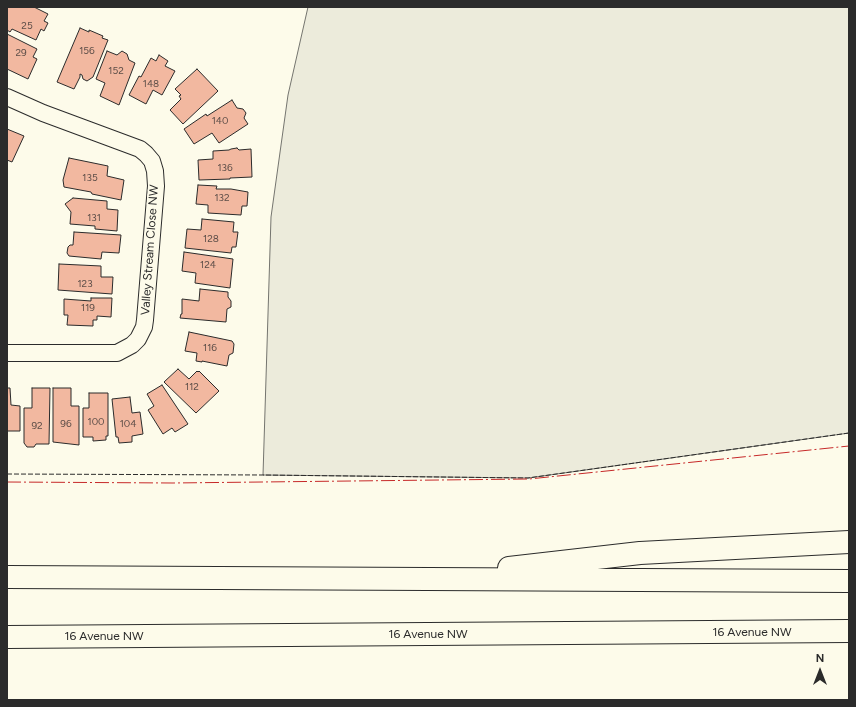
<!DOCTYPE html>
<html>
<head>
<meta charset="utf-8">
<style>
  body { margin:0 }
  #map { position:relative; width:856px; height:707px; overflow:hidden; background:#fdfbea; font-family:Figtree,sans-serif }
  canvas { display:block }
  .frame { position:absolute; inset:0; border:8px solid #2b2b2b; pointer-events:none }
  .north { position:absolute; left:800px; top:651px; width:40px; height:40px; -webkit-text-stroke:3px #fdfbea; paint-order:stroke; rotate:0deg; font-size:11px; font-weight:700; line-height:16px; text-align:center; color:#2b2b2b }
  .north::after { content:''; display:block; margin:auto; width:14px; height:18px; background:#2b2b2b; clip-path:polygon(50% 0,100% 100%,50% 72%,0 100%) }
</style>
</head>
<body>
<div id="map">
<canvas width="856" height="707"></canvas>
<div class="frame"></div>
<div class="north">N</div>
</div>
<script>
const ctx = document.querySelector('canvas').getContext('2d');
ctx.lineJoin = 'round';
function fillPath(path, color) { ctx.fillStyle = color; ctx.fill(path, 'evenodd'); }
const poly = rows => new Path2D(rows.map(r => 'M' + r).join(''));
function stroke(path, color, width, dash) { ctx.strokeStyle = color; ctx.lineWidth = width; ctx.lineCap = dash ? 'butt' : 'round'; ctx.setLineDash(dash || []); ctx.stroke(path); }
function write(font, color, halo, rows, align = 'center') {
  ctx.font = font + ' Figtree,sans-serif'; ctx.lineWidth = 3; ctx.setLineDash([]); ctx.textBaseline = 'middle'; ctx.strokeStyle = halo; ctx.fillStyle = color; for (const [text, x, y, turn = 0] of rows) {
    ctx.save(); ctx.translate(x, y); ctx.rotate((+turn || 0) * Math.PI / 180); ctx.textAlign = isNaN(turn) ? turn : align; if (halo) ctx.strokeText(text, 0, 0); ctx.fillText(text, 0, 0); ctx.restore();
  }
}
const green = poly([
  [308,7,849,7,849,433,528,478,263,475,271,217,288,95,308,7]
]);
const building = poly([
  [34,7,48,14,44,21,48,23,44,31,41,29,36,40,12,29,10,32,7,30,7,7,34,7],
  [80,28,89,32,89,30,103,36,102,38,108,40,93,77,87,81,83,79,82,75,80,74,80,77,74,89,57,82,80,28],
  [7,34,37,49,33,57,37,59,28,79,7,69,7,34],
  [107,51,117,55,122,51,127,54,129,60,135,63,119,105,100,96,105,83,96,79,107,51],
  [159,55,168,61,165,66,175,71,162,95,153,90,146,104,129,95,139,76,141,77,151,58,156,61,159,55],
  [197,69,218,91,183,124,170,110,181,99,179,96,181,95,175,89,197,69],
  [232,100,237,108,243,109,246,113,244,118,248,124,219,143,212,133,194,144,184,129,206,114,207,116,232,100],
  [7,129,24,136,12,162,7,160,7,129],
  [237,148,239,150,251,149,252,177,230,178,230,179,199,180,198,160,213,159,213,151,229,150,231,149,237,148],
  [69,158,108,166,107,176,124,180,121,200,92,194,91,192,64,187,63,180,69,158],
  [198,185,217,186,216,189,231,189,248,192,247,206,242,206,241,215,208,213,208,205,196,204,198,185],
  [73,198,107,201,107,209,118,210,117,231,95,229,95,226,70,224,71,212,65,204,73,198],
  [202,219,234,222,233,232,238,232,236,247,232,247,231,253,185,248,187,229,201,230,202,219],
  [74,232,121,235,119,253,102,252,101,259,69,256,67,253,68,247,70,245,73,245,74,232],
  [184,252,233,259,230,288,195,283,196,273,182,271,184,252],
  [59,264,101,266,101,277,113,277,112,294,58,290,59,264],
  [200,289,228,292,228,297,231,301,231,307,227,309,226,322,180,318,181,314,182,314,182,299,199,301,200,289],
  [91,298,112,298,111,317,97,316,97,320,93,320,93,326,67,325,68,315,64,315,64,299,91,301,91,298],
  [189,332,232,341,234,344,233,353,229,355,227,366,202,361,202,362,196,361,197,353,185,351,189,332],
  [178,369,189,379,197,371,198,372,199,371,219,391,196,413,164,382,178,369],
  [162,385,188,424,175,432,172,428,163,434,148,410,154,406,147,394,162,385],
  [7,388,10,388,11,405,20,406,20,431,7,431,7,388],
  [32,388,50,388,49,444,36,444,34,447,27,447,24,443,24,408,32,408,32,388],
  [53,388,71,388,71,406,79,406,79,445,53,442,53,388],
  [89,393,108,393,108,436,106,436,106,440,93,441,93,437,83,437,83,408,89,408,89,393],
  [130,397,132,413,140,412,143,434,132,436,132,442,119,443,118,437,116,437,112,399,130,397]
]);
const minor = poly([
  [7,97,43,113,140,149,146,154,152,161,155,171,156,186,145,320,144,327,138,339,132,345,117,353,7,353]
]);
const motorway = poly([
  [509,568,640,553,849,542],
  [7,577,849,581],
  [7,637,849,631]
]);
const fence = poly([
  [7,474,263,475,528,478,849,433]
]);
const power = poly([
  [7,482,173,483,529,479,849,446]
]);
const numberNames = [
  ["25",27,26],
  ["156",87,51],
  ["29",21,53],
  ["152",116,71],
  ["148",151,84],
  ["140",220,121],
  ["136",225,168],
  ["135",90,178],
  ["132",222,198],
  ["131",94,218],
  ["128",211,239],
  ["124",208,265],
  ["123",85,284],
  ["119",88,308],
  ["116",210,348],
  ["112",192,387],
  ["100",96,422],
  ["96",66,424],
  ["104",128,424],
  ["92",37,426]
];
const streetNames = [
  ["Valley Stream Close NW",150,250,-86],
  ["16 Avenue NW",752,632],
  ["16 Avenue NW",428,634],
  ["16 Avenue NW",104,636]
];
fillPath(green, '#ecebdb');
stroke(green, '#74746e', 1);
fillPath(building, '#f2b8a0');
stroke(building, '#2b2b2b', 1);
stroke(minor, '#2b2b2b', 18);
stroke(motorway, '#2b2b2b', 24);
stroke(minor, '#fdfbea', 16);
stroke(motorway, '#fdfbea', 22);
stroke(fence, '#2b2b2b', 1, [5, 2]);
stroke(power, '#c62828', 1, [14, 3, 2, 3]);
write('10px', '#5d4e48', null, numberNames);
write('12px', '#2b2b2b', '#fdfbea', streetNames);
</script>
</body>
</html>
